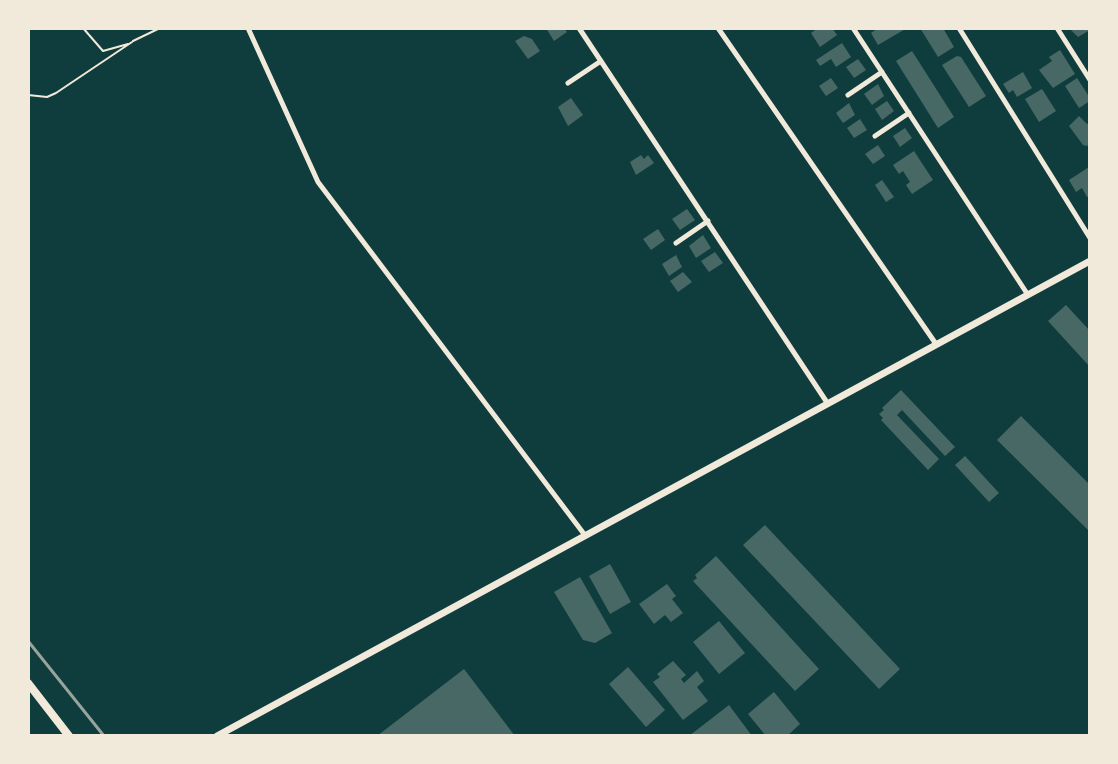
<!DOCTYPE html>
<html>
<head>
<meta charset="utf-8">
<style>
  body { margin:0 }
  #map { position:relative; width:1118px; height:764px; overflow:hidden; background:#0f3d3e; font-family:"Archivo Narrow",sans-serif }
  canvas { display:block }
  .frame { position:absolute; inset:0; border:30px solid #f1e9da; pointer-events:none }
</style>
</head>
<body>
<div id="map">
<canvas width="1118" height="764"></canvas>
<div class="frame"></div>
</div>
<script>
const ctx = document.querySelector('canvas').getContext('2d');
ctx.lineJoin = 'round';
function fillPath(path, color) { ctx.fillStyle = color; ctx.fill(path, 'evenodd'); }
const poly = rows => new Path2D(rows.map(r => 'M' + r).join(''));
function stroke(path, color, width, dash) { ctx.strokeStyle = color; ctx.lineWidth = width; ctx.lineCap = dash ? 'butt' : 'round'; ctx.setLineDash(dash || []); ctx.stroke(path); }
const building = poly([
  [546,28,564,28,567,32,554,41],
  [818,28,832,28,837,35,820,47,811,33],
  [878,28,907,28,878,45,871,33],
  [920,28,943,28,954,47,938,57],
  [1069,28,1090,28,1090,30,1078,37],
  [524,36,532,39,540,51,528,59,515,41],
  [842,43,851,57,836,67,831,59,820,66,816,60],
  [1060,50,1075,74,1053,88,1039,70,1052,61,1049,57],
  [912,51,954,117,938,128,896,61],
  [957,56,961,57,986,96,969,107,942,65],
  [858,59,866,70,854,78,846,67],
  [1023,72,1032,88,1017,97,1013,90,1009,93,1003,84],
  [831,78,838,88,826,96,819,86],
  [1077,78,1090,98,1090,101,1079,108,1065,86],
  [878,84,884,96,872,105,864,94],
  [1042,89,1056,111,1039,122,1025,99],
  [571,98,583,115,568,126,558,107],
  [887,101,894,111,882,120,875,109],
  [849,103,855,115,843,123,836,113],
  [1079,116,1087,124,1090,122,1090,144,1087,146,1083,145,1069,126],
  [860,119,867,130,854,138,847,128],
  [905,128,912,138,900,147,893,136],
  [878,145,885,156,873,164,865,154],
  [914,151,933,180,912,194,906,185,910,182,903,171,899,174,893,165],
  [641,155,644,159,648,155,654,163,636,175,630,162],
  [1089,167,1090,196,1087,197,1082,188,1076,192,1069,180],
  [882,180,894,197,886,202,875,185],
  [687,209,695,220,680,230,672,219],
  [658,229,665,240,651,250,643,239],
  [703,235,711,248,696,258,689,246],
  [715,252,723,263,709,272,701,261],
  [676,255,682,267,669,276,662,264],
  [683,272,692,282,678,292,670,281],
  [1066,305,1090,331,1090,367,1048,321],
  [901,390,955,447,945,456,902,410,897,415,939,459,928,470,881,420,883,418,879,414,884,410,882,408],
  [1021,416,1090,485,1090,532,997,440],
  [965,456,999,493,989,502,955,465],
  [765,525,900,669,879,689,743,545],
  [716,556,819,669,795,691,693,581,697,578,695,575],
  [610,564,631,602,610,614,589,576],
  [580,577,612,633,595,643,583,640,554,592],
  [667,584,676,596,672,599,683,613,671,622,665,615,654,624,639,604],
  [719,621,745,653,719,674,693,642],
  [673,661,686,675,681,679,684,683,697,671,704,681,697,687,708,701,683,720,653,682,660,677,657,674],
  [628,667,665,710,646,727,609,684],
  [464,669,515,736,377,736],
  [774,692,800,724,787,736,766,736,748,714],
  [729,705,752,736,689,736]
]);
const path = poly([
  [83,28,103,51,128,44],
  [133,41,160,28],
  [28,95,47,97,56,93,132,42]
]);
const minor = poly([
  [248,28,318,182,584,534],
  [579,28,828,404],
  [718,28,936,344],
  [853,28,1028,295],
  [959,28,1090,238],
  [1057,28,1090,80],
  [568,83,601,61],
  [848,95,882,72],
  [875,136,909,113],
  [676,243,708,221]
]);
const tertiary = poly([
  [217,736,1090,261]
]);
const primary = poly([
  [28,683,69,736]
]);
const rail = poly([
  [28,641,104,736]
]);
fillPath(building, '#486865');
stroke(path, '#f1e9da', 2);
stroke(minor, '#f1e9da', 5);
stroke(tertiary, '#f1e9da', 7);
stroke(primary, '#f1e9da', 8);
stroke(rail, '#97a49c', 3);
</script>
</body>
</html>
